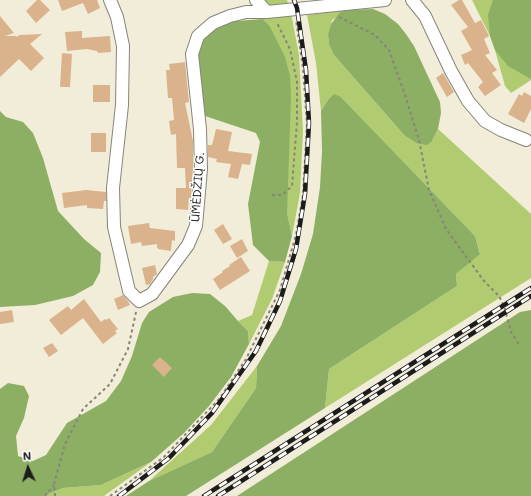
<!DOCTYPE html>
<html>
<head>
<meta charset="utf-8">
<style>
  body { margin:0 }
  #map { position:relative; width:531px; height:496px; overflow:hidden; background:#f2edd8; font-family:Mali,sans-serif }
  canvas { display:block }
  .north { position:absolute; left:8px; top:448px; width:40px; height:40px; -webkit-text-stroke:3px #fff; paint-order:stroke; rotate:356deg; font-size:11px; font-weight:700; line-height:16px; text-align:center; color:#1c1c1c }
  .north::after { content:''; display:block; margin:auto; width:14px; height:18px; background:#1c1c1c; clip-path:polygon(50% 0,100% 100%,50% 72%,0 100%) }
</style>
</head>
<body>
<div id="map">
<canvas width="531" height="496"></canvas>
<div class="north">N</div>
</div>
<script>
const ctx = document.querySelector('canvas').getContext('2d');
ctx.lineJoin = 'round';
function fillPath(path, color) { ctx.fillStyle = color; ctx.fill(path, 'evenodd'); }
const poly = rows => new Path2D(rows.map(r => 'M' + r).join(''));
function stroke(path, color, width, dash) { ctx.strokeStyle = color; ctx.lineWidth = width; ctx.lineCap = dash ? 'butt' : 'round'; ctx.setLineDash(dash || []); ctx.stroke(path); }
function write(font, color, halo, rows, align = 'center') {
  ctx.font = font + ' Mali,sans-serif'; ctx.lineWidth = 3; ctx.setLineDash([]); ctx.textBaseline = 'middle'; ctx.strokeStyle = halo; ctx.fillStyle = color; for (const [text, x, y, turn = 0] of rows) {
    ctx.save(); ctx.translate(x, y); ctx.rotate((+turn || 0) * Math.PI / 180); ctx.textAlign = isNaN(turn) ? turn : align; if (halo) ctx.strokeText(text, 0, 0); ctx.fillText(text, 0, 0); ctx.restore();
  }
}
const green = poly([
  [262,0,287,0,289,6,272,6],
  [472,0,531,0,531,80,511,93,505,86,495,50,490,36],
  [347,10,332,20,331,24,328,34,329,45,334,55,405,136,416,143,432,141,438,129,531,214,531,278,325,408,329,369,457,286,456,274,480,253,475,236,341,97,328,100,321,111,316,63,307,15],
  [291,13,299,55,303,131,300,193,292,236,287,213,269,25,263,19,263,15],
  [269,261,285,262,272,299,249,344,248,331,238,321,252,315],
  [257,366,256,388,212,452,149,481,211,425],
  [151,462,104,496,44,496,63,488,101,485]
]);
const forest = poly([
  [493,0,531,0,531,79,508,66,495,50,490,36,488,15],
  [373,9,385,14,398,24,406,34,414,46,440,102,441,113,438,129,432,141,427,145,416,143,405,136,334,55,329,45,328,34,331,24,340,12,347,10],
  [263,19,269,25,285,57,290,76,291,97,287,213,292,236,285,262,269,261,253,245,248,204,260,142,256,133,205,116,197,61,198,45,205,34,219,25,236,21],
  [334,94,341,97,475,236,480,254,456,274,457,286,329,369,325,408,186,496,126,496,149,481,212,452,256,388,257,366,281,326,301,274,313,234,320,187,322,151,321,111,328,100],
  [0,111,6,117,23,122,33,133,43,158,58,211,84,239,101,253,100,272,93,285,73,296,35,305,0,307],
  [192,293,210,294,225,306,238,321,248,331,249,344,231,377,209,406,184,433,151,462,101,485,63,488,44,496,0,496,0,389,8,383,24,386,29,396,24,418,16,436,18,456,33,461,46,455,67,423,106,401,121,381,132,356,142,323,149,312,173,297],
  [531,310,531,496,237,496,520,312]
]);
const building = poly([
  [37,0,40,0,50,10,36,23,26,11],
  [58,0,97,0,100,8,88,14,83,3,62,11],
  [459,0,462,0,475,23,481,20,489,36,484,39,490,53,485,55,497,70,492,73,501,85,485,96,478,87,483,82,468,63,465,65,461,55,472,50,461,31,468,27,451,5],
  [0,16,14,33,5,36,16,36,17,37,19,35,42,34,30,44,44,58,31,71,19,59,0,77],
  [82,31,82,38,110,36,111,52,98,53,97,51,87,49,67,51,65,32],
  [62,53,72,54,70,87,60,87],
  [185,62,189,102,185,103,193,141,193,169,191,198,189,198,188,210,176,209,176,188,186,188,185,168,177,168,176,134,171,135,169,121,174,120,172,98,168,98,166,70,170,70,169,64],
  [443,73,454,92,447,97,436,78],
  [93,85,110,85,110,102,93,102],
  [524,92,531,96,531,109,524,123,508,114,519,94,522,96],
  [216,129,232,132,228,151,252,154,250,165,242,164,238,179,228,177,231,164,216,162,217,159,208,157,208,145,212,145],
  [91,133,106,133,106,152,91,152],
  [86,190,106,192,106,201,104,201,103,209,87,208,87,205,64,208,62,193],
  [149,223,150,228,175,231,175,241,172,240,171,251,158,249,158,248,157,248,157,244,142,246,141,242,131,244,128,226],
  [223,224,232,239,223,244,214,230],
  [242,239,248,251,237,258,230,246],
  [241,257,250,271,220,290,213,279,223,272,222,271,230,266,229,265],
  [155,265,157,274,153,277,153,279,150,284,146,285,142,268],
  [123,295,128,301,130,305,118,310,114,299],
  [84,299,101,322,105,319,106,320,109,318,118,329,115,331,117,333,103,344,83,318,61,335,49,320,68,306,71,310],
  [12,310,14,322,0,324,0,312],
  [52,343,58,351,49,357,43,348],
  [160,357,172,368,164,377,152,365]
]);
const path = poly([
  [339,17,375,35,389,50,404,92,419,140,429,190,446,229,484,281,499,296,504,306,511,332,520,346],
  [272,195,282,195,292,186,297,122,297,82,290,49,277,23],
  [45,496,54,485],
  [55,496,54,484,65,444,83,409,110,384,128,349,136,312],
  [110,496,164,457,220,398,246,359,280,290,296,235,303,195,307,124,303,68,296,20]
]);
const minor = poly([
  [110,0,117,17,123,46,122,105,113,188,114,227,129,291,139,301,152,294,188,245,196,226,201,169,200,129,192,54,198,36,213,23,230,16,246,12,267,12],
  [256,0,267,12,385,0],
  [412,0,425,16,451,71,468,101,485,121,501,130,526,140]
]);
const rail = poly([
  [119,496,169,458,212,413,256,351,280,301,296,249,305,194,309,123,306,70,297,8,294,0],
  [204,496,531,288],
  [218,496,531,296]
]);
const streetNames = [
  ["ŪMĖDŽIŲ G.",198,187,-86]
];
fillPath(green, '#b1cb71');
fillPath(forest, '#8caf63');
fillPath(building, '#dab28c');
stroke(minor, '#87847a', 14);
stroke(path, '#87847a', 2, [3, 3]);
stroke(minor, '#fff', 12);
stroke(rail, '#1c1c1c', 4.5);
stroke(rail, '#fff', 3, [9]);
write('12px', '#1c1c1c', '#fff', streetNames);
</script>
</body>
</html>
